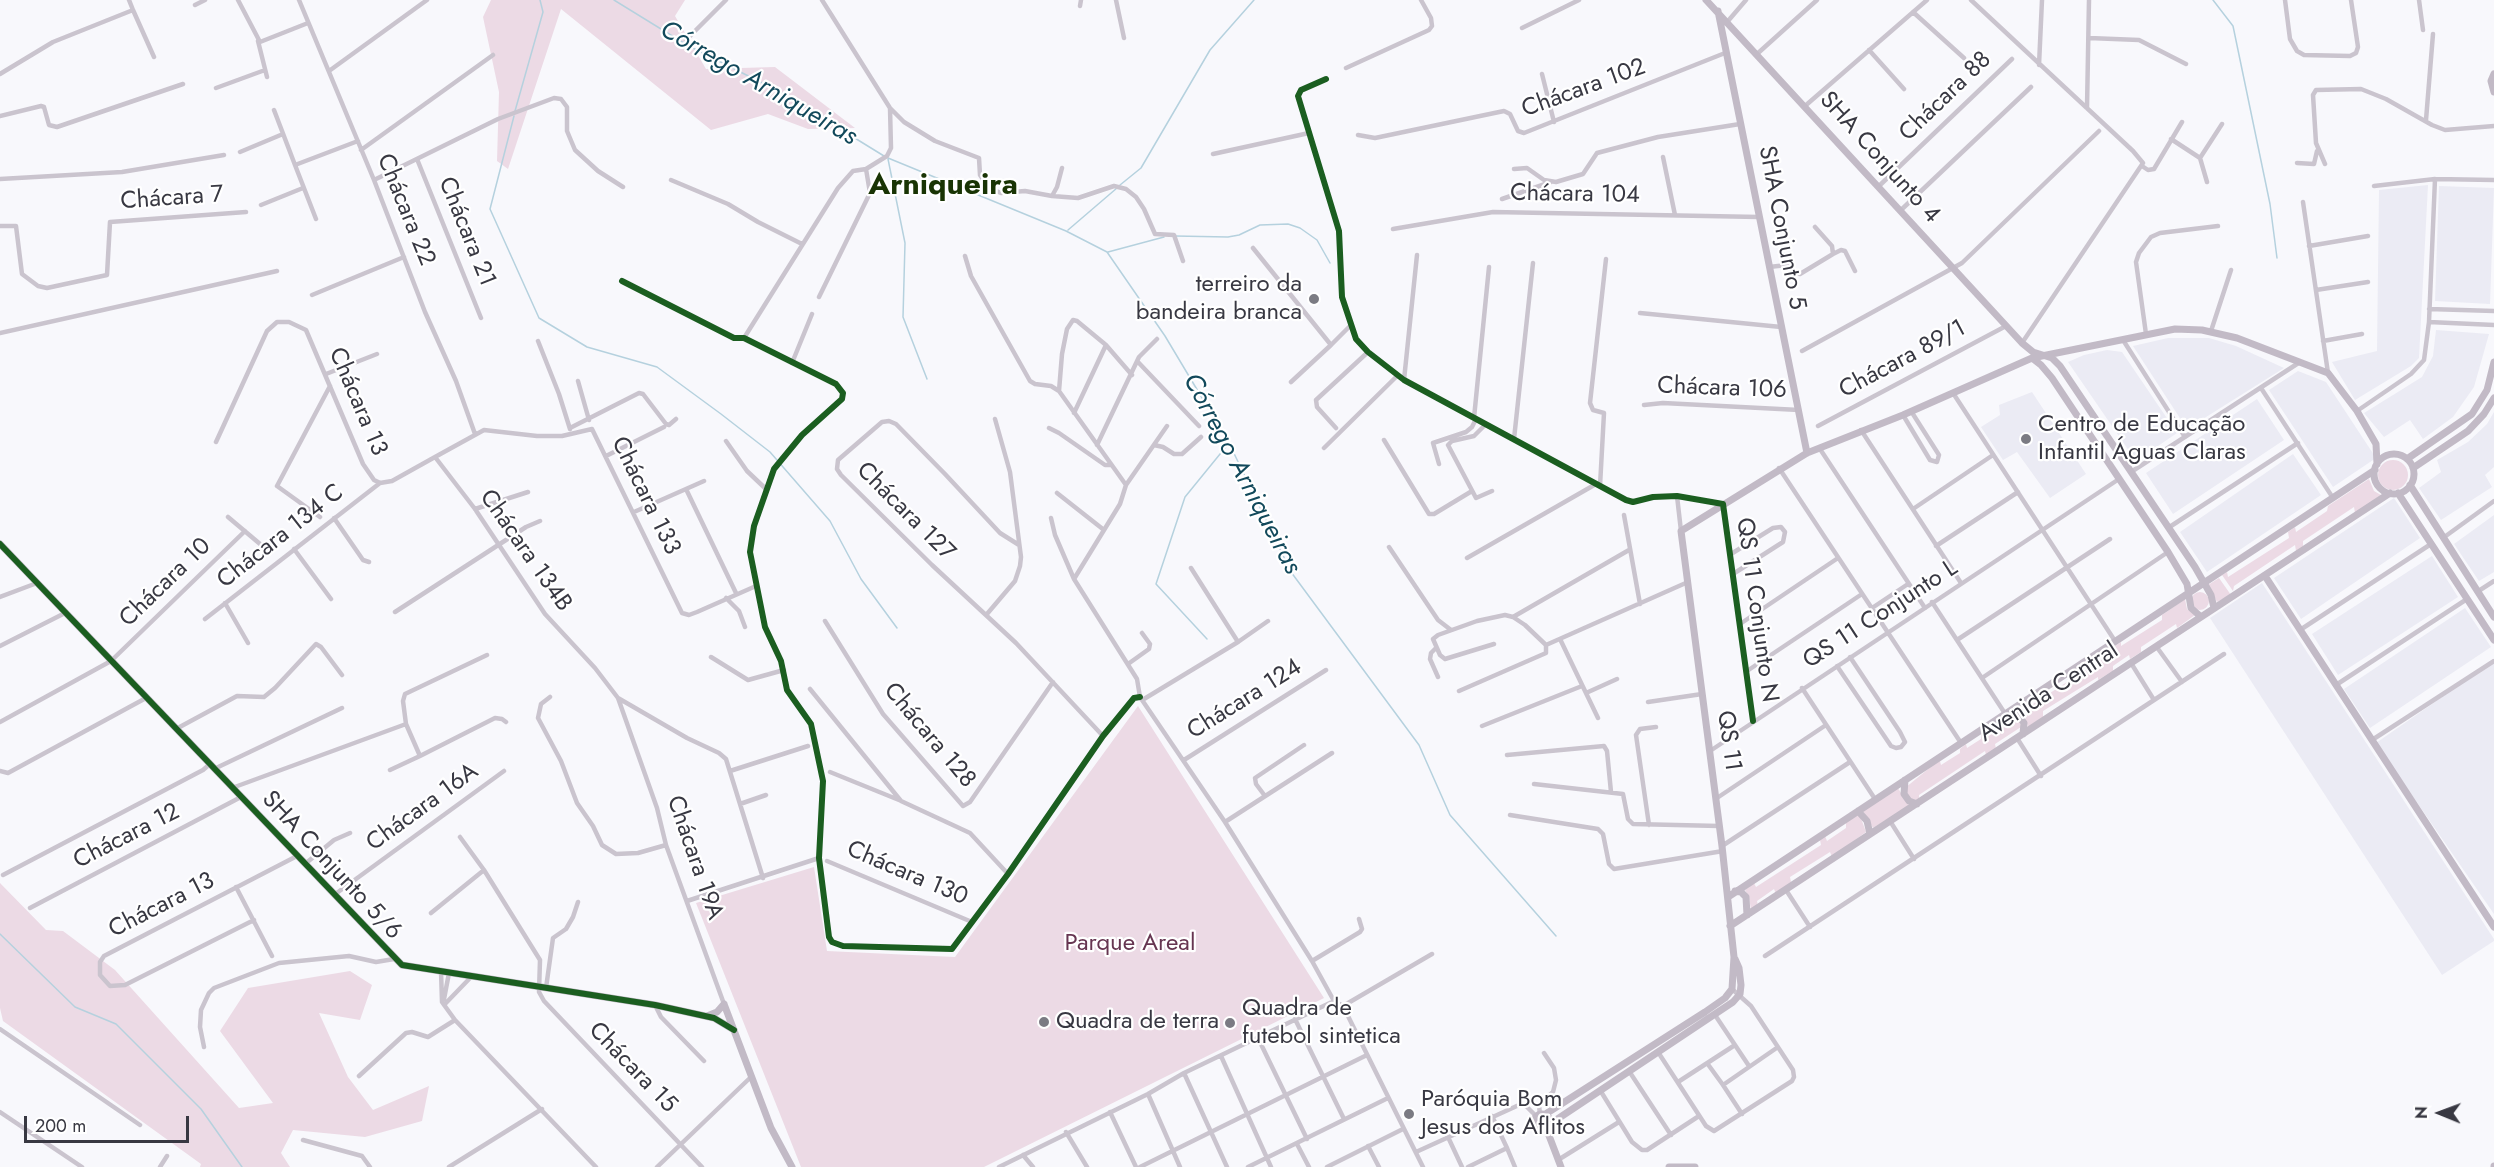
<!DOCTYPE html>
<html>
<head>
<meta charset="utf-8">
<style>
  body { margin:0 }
  #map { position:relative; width:2494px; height:1167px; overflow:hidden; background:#f8f8fc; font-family:Jost,sans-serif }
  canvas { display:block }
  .north { position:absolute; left:2410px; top:1083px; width:60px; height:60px; -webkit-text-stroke:4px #fff; paint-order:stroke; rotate:271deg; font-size:16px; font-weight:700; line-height:24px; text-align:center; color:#383842 }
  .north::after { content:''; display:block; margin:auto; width:21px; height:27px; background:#383842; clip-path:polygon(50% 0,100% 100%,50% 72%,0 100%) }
  .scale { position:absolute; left:24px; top:1116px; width:165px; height:27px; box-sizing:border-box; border:3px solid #383842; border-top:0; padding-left:8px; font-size:18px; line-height:21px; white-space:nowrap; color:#383842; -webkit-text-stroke:4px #fff; paint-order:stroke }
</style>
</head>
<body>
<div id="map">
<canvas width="2494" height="1167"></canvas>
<div class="north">N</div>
<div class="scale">200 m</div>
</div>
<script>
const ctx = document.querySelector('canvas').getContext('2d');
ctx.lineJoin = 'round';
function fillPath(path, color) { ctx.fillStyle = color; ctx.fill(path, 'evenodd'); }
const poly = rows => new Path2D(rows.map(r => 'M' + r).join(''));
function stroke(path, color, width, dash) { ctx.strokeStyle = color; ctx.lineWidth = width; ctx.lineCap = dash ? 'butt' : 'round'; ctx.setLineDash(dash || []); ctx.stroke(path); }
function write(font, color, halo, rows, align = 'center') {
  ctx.font = font + ' Jost,sans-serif'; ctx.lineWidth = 4.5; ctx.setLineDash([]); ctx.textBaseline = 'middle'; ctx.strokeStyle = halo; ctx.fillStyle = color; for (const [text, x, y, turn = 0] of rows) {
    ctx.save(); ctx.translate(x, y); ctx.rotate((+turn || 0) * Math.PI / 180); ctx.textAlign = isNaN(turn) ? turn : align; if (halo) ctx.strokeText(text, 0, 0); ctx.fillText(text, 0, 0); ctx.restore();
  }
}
const built = poly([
  [2428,185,2419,358,2411,366,2355,400,2332,362,2377,351,2379,190],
  [2439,186,2494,188,2490,304,2435,301],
  [2436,330,2489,334,2474,387,2453,417,2423,439,2410,420,2384,437,2364,413,2422,377,2433,356],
  [2168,338,2209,338,2236,346,2284,368,2187,429,2133,346],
  [2107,350,2122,352,2177,433,2136,461,2068,362,2084,355],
  [2298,371,2326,382,2376,458,2333,487,2269,390],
  [2032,392,2086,474,2050,498,2017,452,2003,460,1981,427,2000,415,1999,405],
  [2257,399,2284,440,2173,514,2146,473],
  [2494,412,2494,467,2485,475,2492,487,2441,520,2419,488,2441,472,2437,460,2468,442,2487,424],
  [2293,454,2321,495,2207,572,2180,532],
  [2394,498,2420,538,2301,619,2274,578],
  [2494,515,2494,572,2479,581,2454,544],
  [2432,556,2458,597,2338,675,2312,634],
  [2262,583,2494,939,2494,941,2442,975,2210,618],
  [2465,608,2491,647,2370,728,2344,689],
  [2494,661,2494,914,2376,743]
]);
const green = poly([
  [491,0,685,0,675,16,706,69,775,67,855,128,808,129,768,114,711,130,561,9,508,169,497,161,499,92,483,17],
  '2378 475a15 15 0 1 1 30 0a15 15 0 1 1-30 0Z',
  [2369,479,2374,491,2381,495,2355,513,2354,507,2303,541,2303,546,2296,551,2295,545,2234,586,2233,591,2222,575,2227,572,2228,577,2289,538,2288,532,2295,527,2296,532,2327,511,2328,506],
  [2219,578,2231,595,2217,602,2208,585],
  '2191 601a9 9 0 1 1 18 0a9 9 0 1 1-18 0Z',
  [2185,599,2187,609,2195,615,2177,628,2176,624,2141,647,2141,652,2130,659,2129,655,2113,666,2113,671,2098,680,2098,677,2043,711,2043,717,2028,727,2025,717,2018,710,2025,705,2027,708,2110,654,2112,648,2121,642,2121,646,2162,620,2162,615],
  [1138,706,1324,998,984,1167,801,1167,696,903,814,867,827,951,955,957],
  [2013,713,2020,719,2021,727,1995,744,1996,749,1986,755,1985,751,1919,795,1919,799,1914,801,1907,796,1905,788,1933,765,1940,761,1941,765,1960,753,1960,749,1966,744,1967,748,1981,739,1981,734,1985,731,1986,736,2000,727,2000,721],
  [1898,788,1909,806,1873,828,1863,811],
  [1859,813,1866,832,1832,857,1830,852,1790,877,1791,882,1776,894,1774,889,1757,901,1758,906,1751,910,1749,897,1745,890,1754,883,1756,887,1821,845,1820,840,1825,836,1827,841,1846,828,1846,822],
  [0,883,46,930,63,931,115,970,239,1108,273,1103,220,1031,248,988,350,971,372,985,360,1020,319,1013,348,1077,373,1110,429,1086,422,1121,365,1137,293,1130,281,1153,290,1167,200,1167,201,1164,3,1021,0,1008]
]);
const stream = poly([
  [614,0,687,45,780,92,884,156],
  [2213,0,2233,26,2270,204,2277,258],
  [515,111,543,12,540,0],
  [514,116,490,209,539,318,587,347,657,367,721,414,770,452,830,521,861,579,897,628],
  [888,158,1066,231,1107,252,1165,336,1229,443,1291,572,1419,745,1450,815,1556,936],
  [888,159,905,243,903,317,927,379],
  [1120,185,1141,168,1210,50,1254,0],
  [1068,230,1117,188],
  [1175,236,1228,237,1239,235,1260,225,1288,224,1300,228,1317,240,1330,263],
  [1108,252,1164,237],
  [1207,639,1156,584,1185,497,1229,443],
  [0,934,75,1007,116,1024,201,1109,242,1167]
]);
const street = poly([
  [238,0,260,42,308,23],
  [299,0,374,180,425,312,456,381,475,434],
  [822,0,890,108,904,122,935,141,979,158,980,175,989,188,1001,193,1025,191,1052,196,1057,187,1062,168],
  [1116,0,1124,38],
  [1971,0,2133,151,2143,163,2022,343],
  [2285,0,2290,39,2297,51,2304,55,2350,56,2356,53,2358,47,2351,0],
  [2419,0,2423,30],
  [195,5,205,0],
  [1080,6,1081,0],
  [133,10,154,57],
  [1913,12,1964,58],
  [1728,21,1746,0],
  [1522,28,1579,0],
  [2089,38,2139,40,2186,64],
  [686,40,726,0],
  [258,41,267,77],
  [1869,50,1904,89],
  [1757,54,1817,0],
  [2039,65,2042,0],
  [1346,68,1429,30,1432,26,1431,18,1421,0],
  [329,71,427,0],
  [0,74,53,42,133,10,129,0],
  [1542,74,1554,122],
  [1326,79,1301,90,1298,96,1339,231,1342,297,1356,339,1368,352,1404,380,1626,500,1633,502,1653,497,1677,496,1723,504,1753,721],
  [216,88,265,70],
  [1805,106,1927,0],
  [2087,108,2089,0],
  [274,110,295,165],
  [0,116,41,106,44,107,49,125,57,127,183,84],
  [2426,120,2433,34],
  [1358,135,1375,138,1504,111,1510,114,1518,131,1524,133,1725,53],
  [2171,139,2200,158,2222,124],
  [361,150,493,55],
  [240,152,283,134],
  [1213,154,1309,133],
  [1663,157,1675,215],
  [2200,158,2207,182],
  [417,159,481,318],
  [2297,163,2314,164,2317,151],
  [2325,164,2316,143,2313,95,2316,90,2361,89,2386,99,2432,125,2445,130,2494,126],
  [2142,166,2148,170,2154,169,2182,122],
  [1514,169,1527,168,1544,180,1556,182,1583,174,1597,153,1658,137,1740,124],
  [0,179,122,172,224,155],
  [374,180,498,119,554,98,561,99,567,107,567,131,575,150,598,171,623,187],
  [671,180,728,204,758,222,802,244],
  [1879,186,2012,59],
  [2374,186,2435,179],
  [1052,196,1078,198,1114,186,1126,189,1136,197,1144,209,1155,234,1174,235,1183,261],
  [1502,199,1551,182],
  [2303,202,2328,373],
  [261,205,303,188],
  [1901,210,2031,87],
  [316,219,295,165,358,141],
  [0,226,16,226,22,274,38,286,47,288,107,275,110,222,246,212],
  [1393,229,1493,212,1759,217],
  [2309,246,2368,236],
  [1253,248,1331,345,1350,326],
  [1833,254,1841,250,1845,251,1855,271],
  [965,256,971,276,1030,381,1035,384,1051,386,1059,391,1126,485,1120,504,1074,579,1137,679,1140,697],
  [1769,267,1787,265,1795,273,1800,274,1833,254,1832,246,1815,227],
  [622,281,734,338,744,338,836,384,843,393,842,399,802,435,774,469,754,526,750,552,765,627,781,661,787,690,811,724,823,781,819,858,829,937,832,942,843,946,952,949,1008,874,1103,736,1134,698,1140,697],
  [2316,290,2368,282],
  [312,295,404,257],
  [819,297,870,193,866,169],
  [2429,309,2494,311],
  [1640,313,1781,327],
  [2429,322,2494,325],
  [2211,331,2231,270],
  [0,333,277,271],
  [2146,334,2136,262,2139,253,2151,237,2160,233,2218,226],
  [744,338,838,188,853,171,866,169,887,156,891,148,890,108],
  [2123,340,2185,437],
  [538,341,559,394,570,429],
  [2323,341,2362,334],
  [1802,351,1962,263,2099,131],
  [1138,362,1199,426],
  [792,363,812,314],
  [326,374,377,354],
  [1404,380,1417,255],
  [578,381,589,420],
  [1291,382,1331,345],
  [2261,388,2333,498],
  [1059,391,1062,354,1067,329,1073,320,1077,321,1106,345,1132,375],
  [1953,393,2115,641],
  [1644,405,1663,403,1799,410],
  [2357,411,2411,374,2424,360,2429,322,2435,179,2494,180],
  [1074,413,1106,345],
  [1903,415,1930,460,1937,462,1939,455,1911,411],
  [1474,418,1489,267],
  [1486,424,1474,436,1452,441,1448,445,1476,498,1492,491],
  [1818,426,2006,326],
  [570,428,639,393,643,394,666,424,669,425,676,419],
  [1049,428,1059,433,1105,465,1110,465],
  [1336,428,1317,407,1316,400,1368,352],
  [1861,430,1961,583],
  [1514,439,1533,263],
  [1384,440,1429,514,1434,514,1472,491],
  [726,441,747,471,767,490],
  [216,442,267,331,277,322,289,322,306,330,363,464,374,480,380,483],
  [1097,445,1139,357,1157,339],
  [1154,445,1163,447,1174,454,1182,454,1201,437],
  [1324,448,1397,376],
  [1820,449,1925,608],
  [606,456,664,427],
  [1439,464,1433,443,1466,432,1472,427,1476,419],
  [1779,468,1961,743],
  [2131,472,2300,362],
  [380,483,392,481,435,457],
  [1126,485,1167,426],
  [1600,486,1604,413,1593,410,1590,403,1606,259],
  [686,489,736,593],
  [1057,493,1104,530],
  [1677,496,1681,531],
  [475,509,528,492],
  [1913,509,1993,455],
  [634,512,704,481],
  [1624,515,1640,604],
  [228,517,266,549],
  [320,517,277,486,330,386],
  [334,518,363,560,369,562],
  [1051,518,1055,535,1074,579],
  [2168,528,2298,443],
  [2443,538,2494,501],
  [1019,545,1000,533,945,474,896,424,889,421,882,422,838,460,837,469,841,475,932,565,1016,643,1103,736],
  [1936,546,2018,492],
  [1389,547,1438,620,1451,630],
  [294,549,331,599],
  [1731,554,1773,528,1781,527,1785,532,1783,542,1733,574],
  [1467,558,1596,484],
  [1191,568,1238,642],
  [2477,592,2494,581],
  [0,597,37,583],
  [726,598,739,611,745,627],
  [1932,602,2006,715],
  [225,603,248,643],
  [1872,608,1908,584],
  [395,612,526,527,540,521],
  [987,614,1015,581,1020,566,1021,557,1010,472,995,419],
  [1513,617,1629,550],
  [205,619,380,483],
  [825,621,883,714,963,806,970,802,1053,682],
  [1740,624,1838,558],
  [2300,630,2431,544],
  [1560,639,1598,718],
  [1957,640,2110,539],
  [1494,644,1445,659,1440,655,1433,639,1438,635,1477,621,1505,615,1513,617,1525,625,1546,645],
  [1546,645,1688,582],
  [0,646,65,613],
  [2156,646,2182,682],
  [1436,648,1431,653,1430,659,1438,677],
  [711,657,748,680,784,670],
  [2131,663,2154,700],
  [1128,664,1149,649,1150,644,1142,633],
  [1837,666,1891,746,1896,748,1901,747,1905,742,1900,732,1850,657],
  [1747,671,1862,594],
  [1982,678,2168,552],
  [2336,685,2467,599],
  [1802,688,1875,799],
  [810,689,901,801,970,833,1008,874],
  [1459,691,1546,653,1546,645],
  [1586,693,1617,679],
  [550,697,541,704,538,718,561,761,577,803,593,826,602,845,616,854,638,853,666,845],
  [1140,697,1225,822,1312,961,1334,1001,1343,1006,1423,1167],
  [618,698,687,738,719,753,726,759,763,878],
  [1144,699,1238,642,1268,621],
  [1648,702,1702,694],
  [0,722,111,661,245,531],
  [1482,726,1582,686],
  [176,729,237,696,264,697,275,688,316,644,321,647,342,675],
  [2017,738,2041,776],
  [2372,740,2494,661],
  [1710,751,2119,479],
  [1507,755,1604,746,1607,751,1611,792],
  [420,756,495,718,502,719,506,722],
  [1184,760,1326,670],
  [214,769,342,708],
  [390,770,420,756,406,724],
  [0,771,8,773,146,698],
  [730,771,808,746],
  [830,772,899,800],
  [1534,784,1623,794,1628,819,1633,824,1719,826],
  [232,788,406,724,403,701,405,694,487,655],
  [1265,796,1256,784,1255,778,1304,745],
  [1717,798,1826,725],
  [740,804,766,795],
  [1510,815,1598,829,1603,834,1609,864,1614,869,1723,851],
  [1890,821,1914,859],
  [1225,822,1332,753],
  [1649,825,1636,735,1640,729,1656,727],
  [460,837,484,870,540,960,539,992,544,1001,702,1167],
  [1722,846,1850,762],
  [827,861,972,922],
  [305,864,334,840,350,833],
  [3,875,203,770,210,764],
  [236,887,272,956],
  [1786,890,1810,927],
  [334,895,504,771],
  [687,901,819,858],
  [30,908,241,797],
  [431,913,484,870],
  [254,920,125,985,110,986,100,975,100,962,104,956,297,856],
  [1765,956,2224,654],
  [1312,961,1360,932,1362,929,1359,919],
  [441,971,442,1002,455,1020,596,1167],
  [546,988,553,938,566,929,573,917,578,902],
  [444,999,449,973],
  [724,1004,666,845,657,808,618,698,595,668,545,614,475,509,435,457,484,430,537,436,562,436,592,429,682,613,689,615,697,612,756,586],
  [444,1005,472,976],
  [655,1005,661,1017,704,1061],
  [1343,1006,1432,954],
  [1295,1019,1344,1119],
  [0,1029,140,1125],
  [1258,1038,1307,1139],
  [1735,1045,1749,1066],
  [204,1047,200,1027,201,1010,209,993,214,988,279,963,349,956,376,962,394,959],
  [1658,1052,1706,1126,1714,1131,1792,1081,1794,1077,1793,1070,1751,1006,1732,989],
  [1221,1056,1271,1167],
  [1707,1063,1723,1085],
  [1629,1071,1671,1135],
  [1184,1073,1227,1167],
  [359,1076,406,1033,412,1032,428,1037,455,1020],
  [1678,1082,1735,1045,1715,1015],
  [1600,1090,1632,1142,1642,1150,1647,1150,1699,1116],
  [1148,1094,1180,1167],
  [0,1112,82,1167],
  [1110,1112,1136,1167],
  [1742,1114,1723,1085,1778,1047],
  [1540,1115,1539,1105,1553,1092,1556,1080,1554,1068,1544,1053],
  [1066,1132,1087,1167],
  [1448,1137,1462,1167],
  [303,1140,362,1156,370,1167],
  [1297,1144,1309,1167],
  [1368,1146,1379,1167],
  [1507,1148,1515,1167],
  [1416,1152,1519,1105,1526,1106,1537,1117],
  [1023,1155,1033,1167],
  [1558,1160,1619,1122],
  [160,1167,167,1156],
  [449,1167,542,1109],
  [657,1167,752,1076],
  [999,1167,1148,1094,1184,1073,1334,1001],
  [1140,1167,1367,1055],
  [1248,1167,1388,1098],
  [1327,1167,1403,1129],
  [1468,1167,1507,1148,1492,1116]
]);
const secondary = poly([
  [1706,0,2022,343,2033,352,2052,358,2060,366,2195,567,2211,595,2214,608],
  [1718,11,1807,453],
  [2494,74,2491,81,2494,92],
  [2032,358,2041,365,2052,378,2168,552,2187,584,2191,608,2200,616],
  '2374 474a20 20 0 1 1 40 0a20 20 0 1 1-40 0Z',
  [2407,459,2472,414,2487,390,2494,362],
  [2413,468,2468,431,2484,414,2494,398],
  [2410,485,2494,617],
  [2398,493,2494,640],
  [0,544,402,965,655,1005,714,1018,734,1030],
  [2265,576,2494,927],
  [2014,709,2024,723,2023,734],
  [1905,780,1904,794,1909,801,1917,804],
  [1858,811,1867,821,1870,834],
  [1735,891,1741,892,1746,897,1747,915],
  [1728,897,2375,470],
  [1730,926,2390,493],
  [724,1004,771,1128,792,1167],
  [707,1016,717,1012,724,1004],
  '1534 1122a8 8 0 1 1 16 0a8 8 0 1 1-16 0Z',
  [1544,1115,1705,1012,1725,998,1732,989,1734,957,1722,846,1681,531,1807,453,1903,415,2032,358,2175,329,2202,330,2237,338,2328,373,2357,411,2376,444,2377,464],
  [1550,1124,1733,1002,1740,994,1741,985,1739,968,1735,959],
  [1548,1127,1548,1133,1561,1167],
  [1669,1167,1695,1167],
  [2494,1167,2494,1166]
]);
const cycleway = poly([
  [1326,79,1301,90,1298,96,1339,231,1342,297,1356,339,1368,352,1404,380,1626,500,1633,502,1653,497,1677,496,1723,504,1753,721],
  [622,281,734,338,744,338,836,384,843,393,842,399,802,435,774,469,754,526,750,552,765,627,781,661,787,690,811,724,823,781,819,858,829,937,832,942,843,946,952,949,1008,874,1103,736,1134,698,1140,697],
  [0,544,402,965,655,1005,714,1018,734,1030]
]);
const markers = [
  [1314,299,6,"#7b7b83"],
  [2026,439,6,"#7b7b83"],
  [1044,1022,6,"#7b7b83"],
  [1230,1023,6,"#7b7b83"],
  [1409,1114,6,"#7b7b83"]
];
const streetNames = [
  ["Chácara 102",1584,89,-20],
  ["Chácara 88",1946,97,-44],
  ["SHA Conjunto 4",1879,158,48],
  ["Chácara 104",1575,195,1],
  ["Chácara 7",172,199,-4],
  ["Chácara 22",405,210,68],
  ["SHA Conjunto 5",1781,228,79],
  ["Chácara 21",466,232,68],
  ["Chácara 89/1",1903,360,-28],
  ["Chácara 106",1722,389,2],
  ["Chácara 13",357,402,67],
  ["Chácara 133",645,496,64],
  ["Chácara 127",905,512,45],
  ["Chácara 134 C",281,537,-38],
  ["Chácara 134B",525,551,55],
  ["Chácara 10",166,583,-44],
  ["QS 11 Conjunto N",1756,610,82],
  ["QS 11 Conjunto L",1881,615,-33],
  ["Avenida Central",2049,693,-33],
  ["Chácara 124",1245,700,-32],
  ["Chácara 128",929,736,50],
  ["QS 11",1728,741,82],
  ["Chácara 16A",423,808,-36],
  ["Chácara 12",127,837,-27],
  ["Chácara 19A",694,858,71],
  ["SHA Conjunto 5/6",331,866,47],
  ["Chácara 130",907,874,23],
  ["Chácara 13",162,906,-27],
  ["Chácara 15",632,1068,46]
];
const poiNames = [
  ["terreiro da",1302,285,"right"],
  ["bandeira branca",1302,313,"right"],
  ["Centro de Educação",2038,425],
  ["Infantil Águas Claras",2038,453],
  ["Quadra de",1242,1009],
  ["futebol sintetica",1242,1037],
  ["Quadra de terra",1056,1022],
  ["Paróquia Bom",1421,1100],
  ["Jesus dos Aflitos",1421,1128]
];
const parkNames = [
  ["Parque Areal",1130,944]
];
const waterNames = [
  ["Córrego Arniqueiras",758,84,30],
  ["Córrego Arniqueiras",1241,474,62]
];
const districtNames = [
  ["Arniqueira",943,187]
];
fillPath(built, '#ebebf4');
fillPath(green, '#ecdae5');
stroke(stream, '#b5d1de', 1.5);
stroke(street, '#cac4ce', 4.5);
stroke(secondary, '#c2bac6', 7);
stroke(cycleway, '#1b5e20', 6);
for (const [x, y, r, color] of markers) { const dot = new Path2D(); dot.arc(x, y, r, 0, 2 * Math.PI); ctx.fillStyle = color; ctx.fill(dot); stroke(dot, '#fff', 2); }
write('24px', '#383842', '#fff', streetNames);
write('24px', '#383842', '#fff', poiNames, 'left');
write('24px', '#663551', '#fff', parkNames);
write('italic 26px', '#12495b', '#fff', waterNames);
write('bold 30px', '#193404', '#fff', districtNames);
</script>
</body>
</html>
